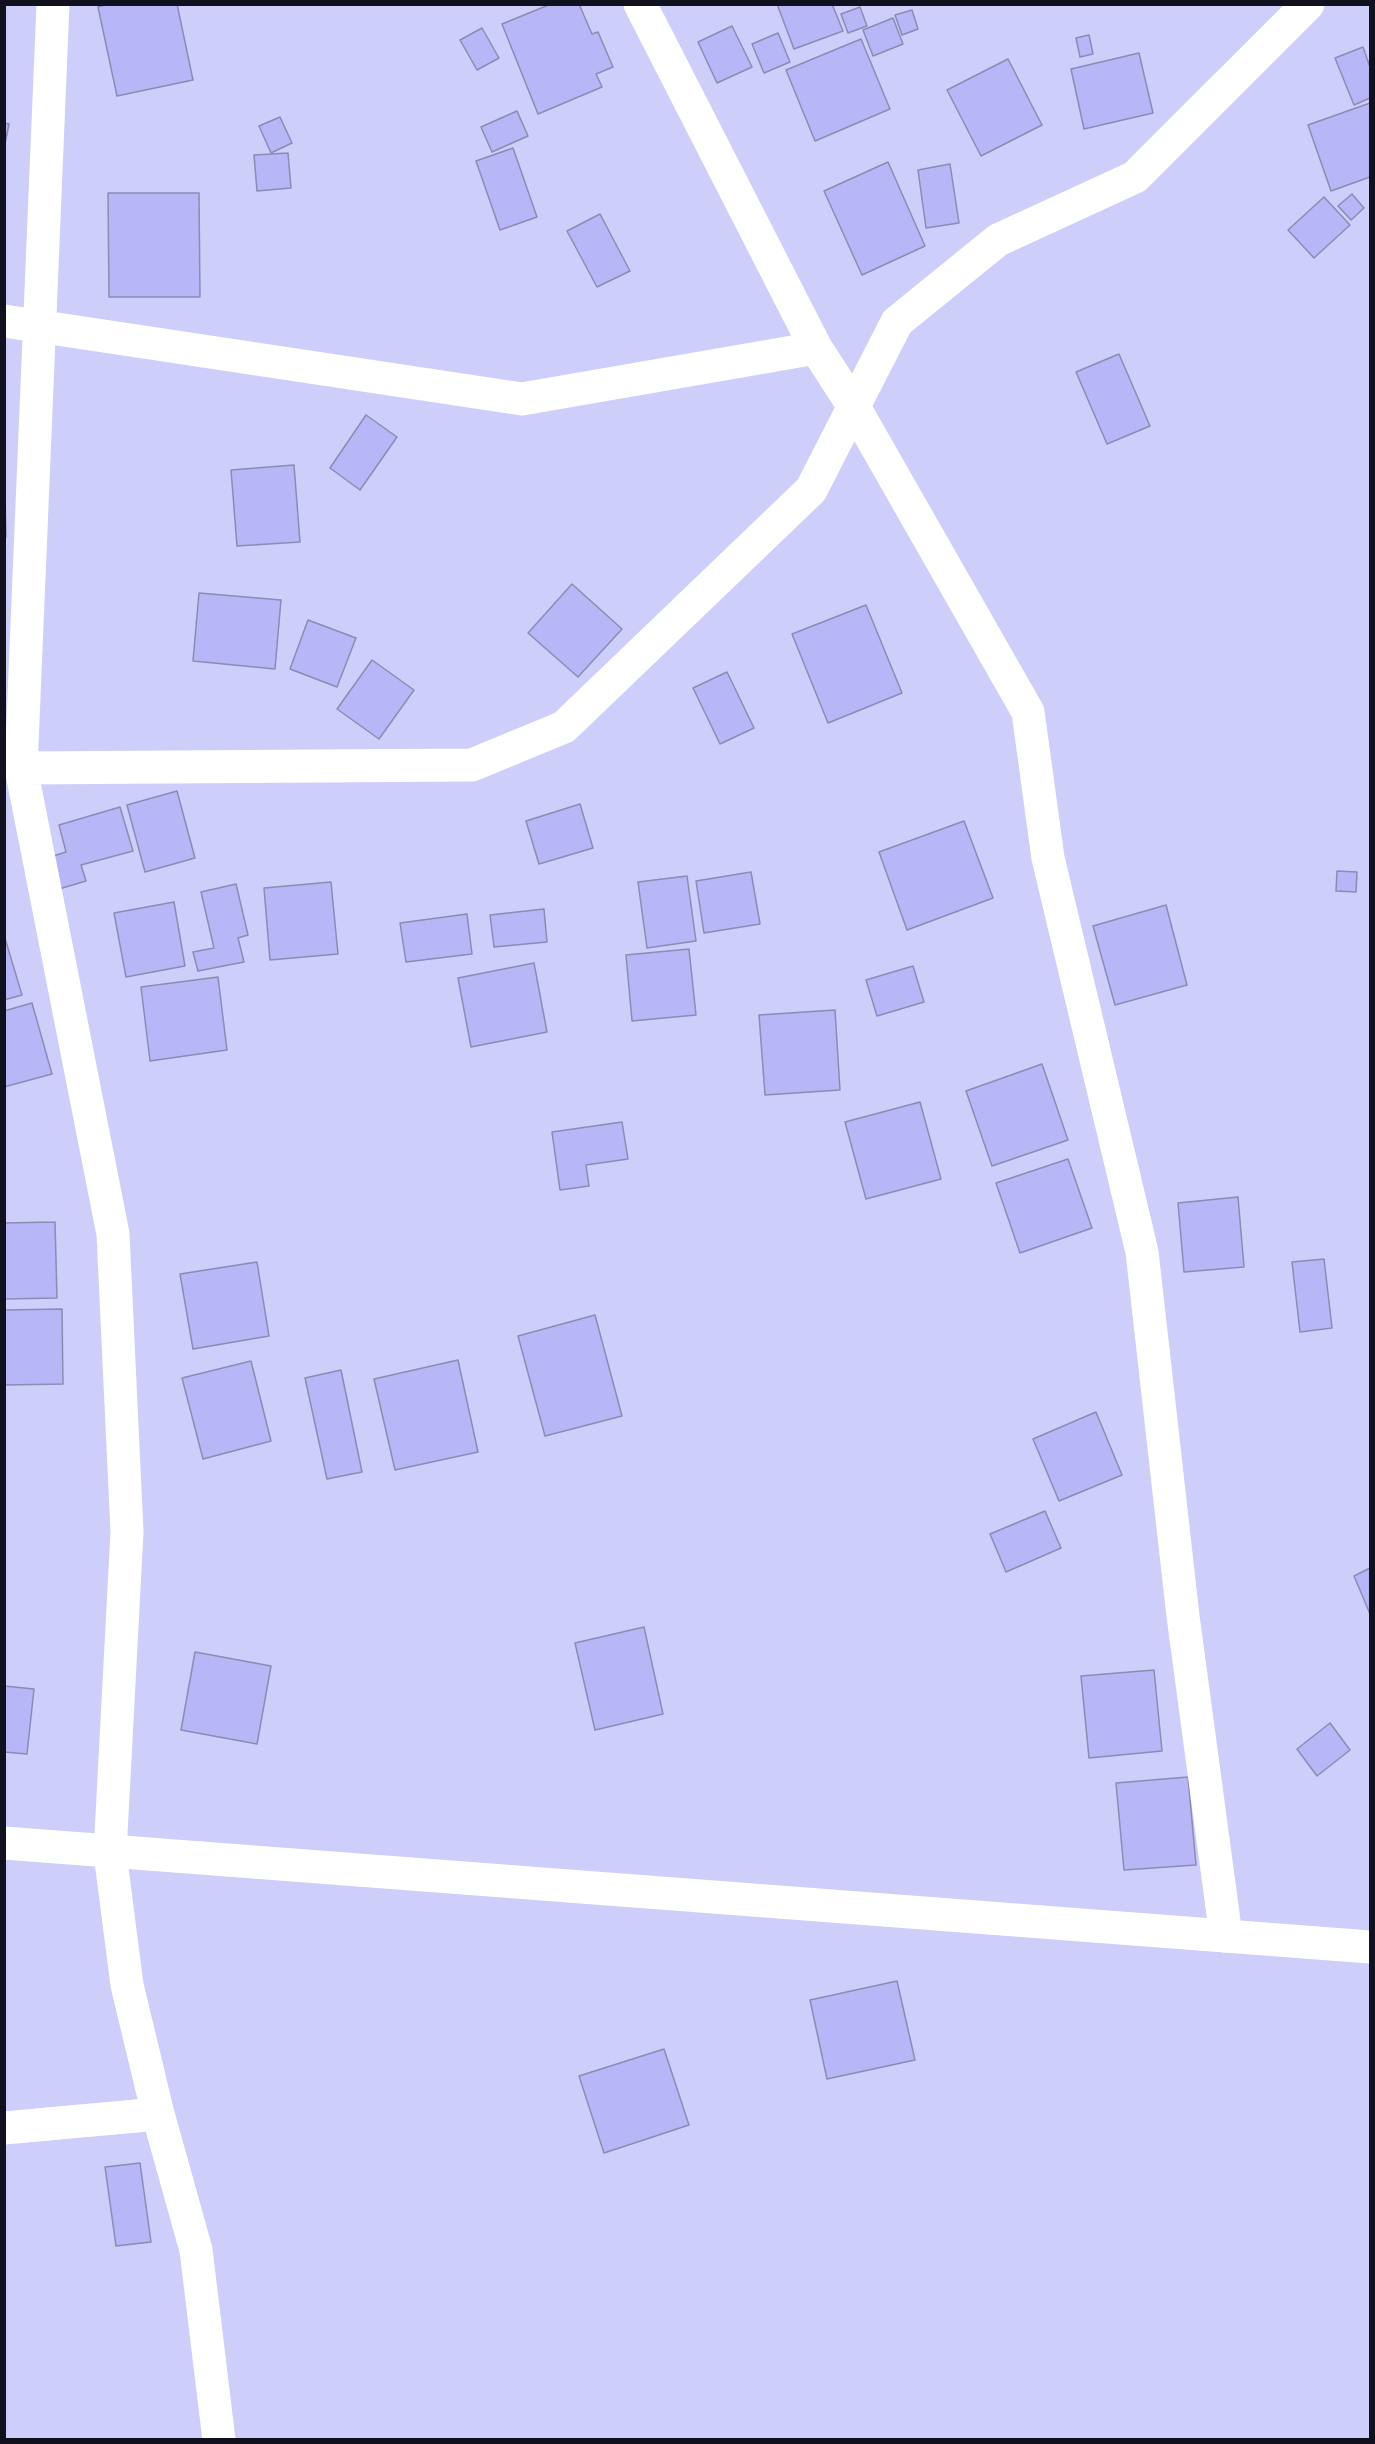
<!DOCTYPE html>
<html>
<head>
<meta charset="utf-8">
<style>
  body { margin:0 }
  #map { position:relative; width:1375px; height:2444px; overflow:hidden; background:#cecefa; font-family:Figtree,sans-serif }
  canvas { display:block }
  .frame { position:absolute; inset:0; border:6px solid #11101f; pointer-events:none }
</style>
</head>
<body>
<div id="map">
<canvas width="1375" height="2444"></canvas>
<div class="frame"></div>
</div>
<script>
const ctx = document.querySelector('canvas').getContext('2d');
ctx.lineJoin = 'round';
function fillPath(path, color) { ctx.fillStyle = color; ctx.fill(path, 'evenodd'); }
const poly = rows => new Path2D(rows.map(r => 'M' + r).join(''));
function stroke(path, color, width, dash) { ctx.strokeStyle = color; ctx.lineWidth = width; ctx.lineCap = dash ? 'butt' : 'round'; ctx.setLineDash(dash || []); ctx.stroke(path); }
const building = poly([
  [108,4,177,4,193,80,117,96,98,7,108,4],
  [551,4,579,4,592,34,598,32,613,67,596,74,602,87,538,114,502,24,551,4],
  [777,4,832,4,843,31,794,49,777,4],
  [860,7,867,26,848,33,841,14,860,7],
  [912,10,918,29,902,35,895,15,912,10],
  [893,18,903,44,873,56,863,30,893,18],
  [732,26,752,67,717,83,698,42,732,26],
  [482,28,499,58,477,70,460,40,482,28],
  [778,33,790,62,764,73,752,44,778,33],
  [1089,35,1093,54,1080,57,1076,38,1089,35],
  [861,39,890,109,815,141,786,70,861,39],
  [1363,47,1370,67,1370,98,1354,105,1335,58,1363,47],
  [1139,53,1153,113,1084,129,1071,69,1139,53],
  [1008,59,1042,125,981,156,947,90,1008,59],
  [1370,103,1370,177,1331,191,1308,125,1370,103],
  [517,111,528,136,492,152,481,127,517,111],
  [280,117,292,143,271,153,259,126,280,117],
  [4,123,9,124,4,149,4,123],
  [513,148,537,217,500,230,476,161,513,148],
  [288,153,291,188,257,191,254,155,288,153],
  [888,162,925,246,862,275,824,191,888,162],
  [950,164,959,223,926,228,918,170,950,164],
  [108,193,199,193,200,297,109,297,108,193],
  [1352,194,1364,208,1351,220,1338,206,1352,194],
  [1324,197,1350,225,1314,258,1288,230,1324,197],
  [600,214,630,271,597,287,567,231,600,214],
  [1119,354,1150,426,1107,444,1076,372,1119,354],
  [366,415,397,437,360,490,330,468,366,415],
  [4,446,6,537,4,537,4,446],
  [294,465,300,542,237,546,231,470,294,465],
  [572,584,622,629,578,677,528,633,572,584],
  [199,593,281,600,275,669,193,661,199,593],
  [866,605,902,693,828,723,792,634,866,605],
  [308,620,356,638,337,687,290,669,308,620],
  [372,660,414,690,379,739,337,709,372,660],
  [727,672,754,728,720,744,693,688,727,672],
  [177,791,195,858,145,872,127,805,177,791],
  [580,804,593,848,539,864,526,821,580,804],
  [120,807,133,851,81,865,86,881,59,889,50,857,66,852,59,825,120,807],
  [964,821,993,898,907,930,879,852,964,821],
  [1337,871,1357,872,1356,892,1336,891,1337,871],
  [751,872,760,924,704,933,696,881,751,872],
  [687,876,696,941,647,948,638,882,687,876],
  [331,882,338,954,270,960,264,888,331,882],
  [236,884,248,935,238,938,244,962,198,971,193,952,214,948,201,892,236,884],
  [174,902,185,966,126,977,114,913,174,902],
  [1166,905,1187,985,1115,1005,1093,926,1166,905],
  [544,909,547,942,494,947,490,915,544,909],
  [467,914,472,954,406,962,400,923,467,914],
  [4,935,22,995,4,1000,4,935],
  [689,949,696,1015,632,1021,626,955,689,949],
  [534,963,547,1032,471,1047,458,978,534,963],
  [913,966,924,1002,877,1016,866,980,913,966],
  [218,977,227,1050,150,1061,141,987,218,977],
  [32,1003,52,1074,4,1087,4,1011,32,1003],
  [835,1010,840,1090,765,1095,759,1015,835,1010],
  [1042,1064,1068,1140,992,1166,966,1091,1042,1064],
  [920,1102,941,1179,866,1199,845,1122,920,1102],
  [622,1122,628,1159,586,1165,589,1186,560,1190,552,1132,622,1122],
  [1068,1159,1092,1228,1020,1253,996,1183,1068,1159],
  [1238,1197,1244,1267,1184,1272,1178,1203,1238,1197],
  [55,1222,57,1298,4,1299,4,1223,55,1222],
  [1324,1259,1332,1328,1300,1332,1292,1262,1324,1259],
  [257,1262,269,1336,193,1349,180,1274,257,1262],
  [62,1309,63,1384,4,1385,4,1310,62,1309],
  [595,1315,622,1416,545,1436,518,1336,595,1315],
  [458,1360,478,1452,395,1470,374,1379,458,1360],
  [251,1361,271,1441,203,1459,182,1378,251,1361],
  [341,1370,362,1472,327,1479,305,1378,341,1370],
  [1096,1412,1122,1475,1059,1501,1033,1439,1096,1412],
  [1045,1511,1061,1548,1006,1572,990,1534,1045,1511],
  [1370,1568,1370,1614,1354,1576,1370,1568],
  [644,1627,663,1714,595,1730,575,1643,644,1627],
  [195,1652,271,1666,257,1744,181,1730,195,1652],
  [1154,1670,1162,1751,1089,1758,1081,1676,1154,1670],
  [4,1686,34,1689,27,1754,4,1752,4,1686],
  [1330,1723,1350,1750,1317,1776,1297,1749,1330,1723],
  [1188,1777,1196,1865,1124,1870,1116,1783,1188,1777],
  [897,1981,915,2060,827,2079,810,2000,897,1981],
  [664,2049,689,2125,604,2153,579,2076,664,2049],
  [140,2163,151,2242,116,2246,105,2167,140,2163]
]);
const street = poly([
  [53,4,21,768,113,1234,127,1532,110,1853,127,1985,158,2114,196,2250,219,2440],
  [640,4,816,348,854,407,1028,712,1048,858,1142,1252,1183,1616,1226,1936],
  [4,321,522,399,816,348],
  [4,756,21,768,472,765,564,727,811,490,897,322,998,240,1135,177,1308,4],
  [4,2128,158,2114]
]);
const secondary = poly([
  [4,1843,1370,1947]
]);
fillPath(building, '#b7b6f6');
stroke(building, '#8c8bb4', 1.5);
stroke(street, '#fff', 33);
stroke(secondary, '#fff', 33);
</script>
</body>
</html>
